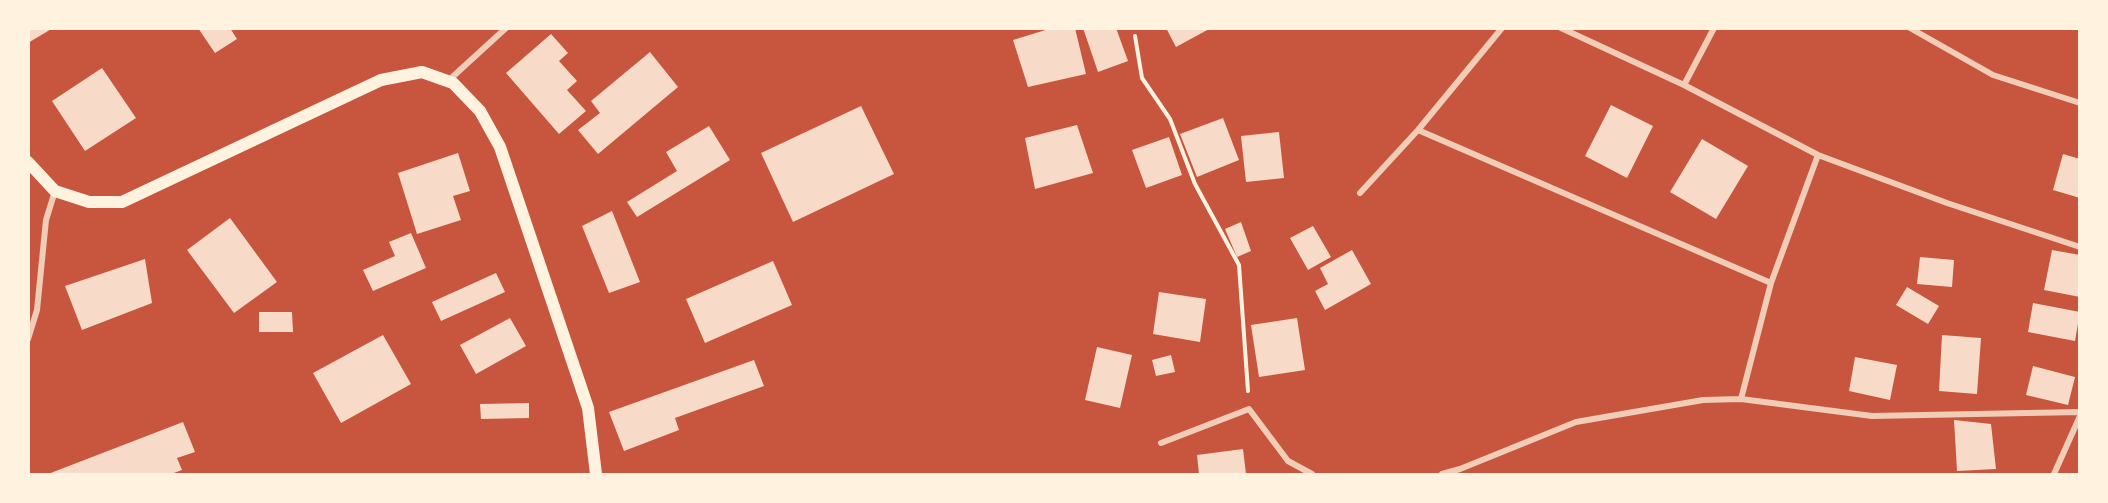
<!DOCTYPE html>
<html>
<head>
<meta charset="utf-8">
<style>
  body { margin:0 }
  #map { position:relative; width:2108px; height:503px; overflow:hidden; background:#c8553d; font-family:Quicksand,sans-serif }
  canvas { display:block }
  .frame { position:absolute; inset:0; border:30px solid #fff3e0; pointer-events:none }
</style>
</head>
<body>
<div id="map">
<canvas width="2108" height="503"></canvas>
<div class="frame"></div>
</div>
<script>
const ctx = document.querySelector('canvas').getContext('2d');
ctx.lineJoin = 'round';
function fillPath(path, color) { ctx.fillStyle = color; ctx.fill(path, 'evenodd'); }
const poly = rows => new Path2D(rows.map(r => 'M' + r).join(''));
function stroke(path, color, width, dash) { ctx.strokeStyle = color; ctx.lineWidth = width; ctx.lineCap = dash ? 'butt' : 'round'; ctx.setLineDash(dash || []); ctx.stroke(path); }
const building = poly([
  [28,28,53,28,28,43],
  [198,28,230,28,237,39,215,53],
  [1052,28,1075,28,1086,74,1028,87,1013,40],
  [1083,28,1116,28,1128,61,1098,72],
  [1166,28,1211,28,1176,47],
  [551,34,568,53,559,61,577,81,567,90,586,111,559,134,506,73],
  [650,52,678,87,598,154,578,130,600,113,591,101],
  [102,68,136,118,85,151,52,101],
  [1611,105,1653,126,1627,178,1585,156],
  [861,106,894,174,793,222,761,153],
  [1223,118,1239,160,1197,177,1180,134],
  [1077,125,1093,173,1035,189,1025,138],
  [709,126,730,160,637,217,627,202,677,171,666,152],
  [1279,132,1284,178,1246,182,1241,136],
  [1169,137,1182,175,1146,188,1132,150],
  [1702,139,1748,166,1716,219,1670,192],
  [458,153,470,191,453,196,461,220,417,234,398,173],
  [2063,154,2080,159,2080,198,2053,190],
  [612,211,640,282,609,293,582,226],
  [230,218,277,282,234,313,187,250],
  [1241,222,1251,251,1237,257,1225,229],
  [1313,226,1331,257,1308,270,1290,238],
  [411,233,426,268,373,291,363,270,395,256,389,242],
  [1352,250,1371,284,1325,310,1315,291,1328,284,1320,268],
  [2052,250,2080,255,2080,297,2044,290],
  [1920,257,1954,260,1952,287,1917,284],
  [145,259,152,303,82,330,65,286],
  [773,261,792,305,705,343,686,299],
  [496,273,505,292,441,321,432,302],
  [1907,287,1939,306,1928,324,1896,305],
  [1159,292,1206,299,1200,342,1153,334],
  [2033,303,2080,312,2075,341,2028,332],
  [259,312,292,312,293,332,259,332],
  [510,318,526,346,476,374,460,345],
  [1297,318,1305,370,1259,377,1251,325],
  [383,335,411,384,341,423,313,373],
  [1942,335,1981,338,1977,394,1939,391],
  [1097,347,1132,355,1120,408,1085,400],
  [1171,355,1175,372,1156,376,1152,360],
  [1855,357,1897,365,1890,400,1849,391],
  [754,360,764,386,675,418,679,430,624,451,609,412],
  [2033,366,2075,377,2068,405,2026,395],
  [529,403,529,418,481,419,480,404],
  [1954,420,1991,424,1996,469,1957,471],
  [183,422,195,452,177,458,182,470,171,474,48,474],
  [1243,449,1246,474,1199,474,1197,455]
]);
const path = poly([
  [1135,36,1142,78,1170,119,1195,184,1239,265,1248,391]
]);
const minor = poly([
  [1561,28,1684,85,1818,155,1947,203,2080,247],
  [1910,28,1993,75,2080,103],
  [448,81,506,28],
  [1684,85,1714,28],
  [1418,130,1771,283],
  [1360,193,1418,130,1502,28],
  [28,339,37,310,46,220,55,191],
  [1741,399,1771,283,1818,155],
  [1161,443,1249,409,1288,461,1312,474],
  [1442,474,1460,469,1576,422,1703,400,1741,399,1872,416,2080,412],
  [2054,474,2080,416]
]);
const secondary = poly([
  [28,162,55,191,89,202,122,202,381,80,422,72,453,83,480,111,500,147,588,408,596,474]
]);
fillPath(building, '#f7dbc8');
stroke(path, '#fff3e0', 4);
stroke(minor, '#f1ccb7', 6);
stroke(secondary, '#fff3e0', 12);
</script>
</body>
</html>
